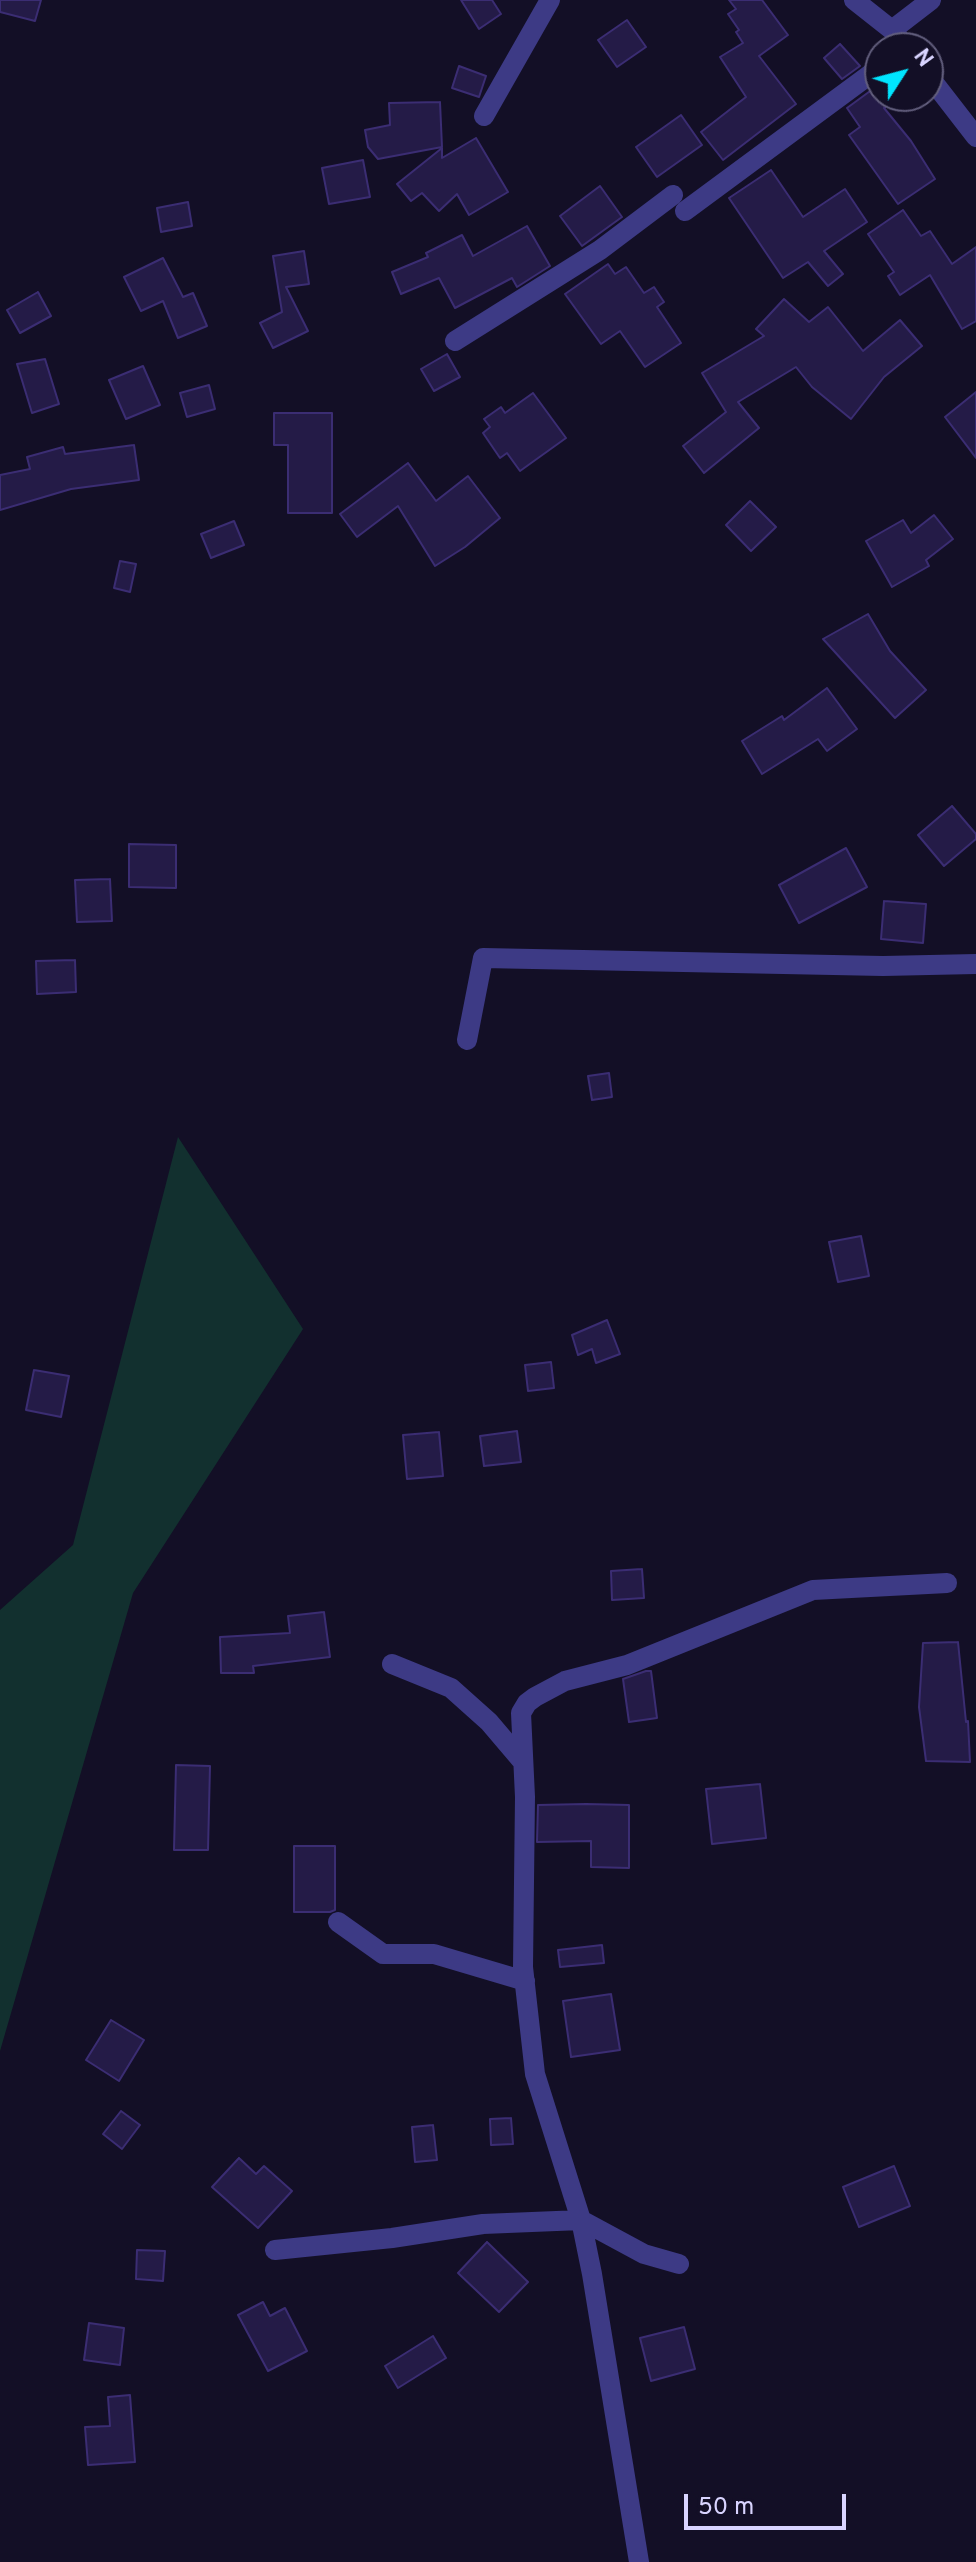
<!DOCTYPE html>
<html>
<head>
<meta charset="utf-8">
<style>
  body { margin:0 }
  #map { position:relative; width:976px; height:2562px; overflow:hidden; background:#130f26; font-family:Overpass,sans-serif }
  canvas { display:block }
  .north { position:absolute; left:864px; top:32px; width:80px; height:80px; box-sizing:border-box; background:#130f26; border:2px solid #625e7d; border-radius:50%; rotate:54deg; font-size:22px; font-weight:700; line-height:32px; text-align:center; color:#d9d4ff }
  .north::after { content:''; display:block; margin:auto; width:28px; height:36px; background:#00e5ff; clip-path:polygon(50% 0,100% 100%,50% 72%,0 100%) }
  .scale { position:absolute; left:684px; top:2494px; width:162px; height:36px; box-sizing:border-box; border:4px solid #d9d4ff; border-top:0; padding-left:10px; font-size:24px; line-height:28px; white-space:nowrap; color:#d9d4ff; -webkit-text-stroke:6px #130f26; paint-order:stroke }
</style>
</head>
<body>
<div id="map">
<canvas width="976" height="2562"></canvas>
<div class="north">N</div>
<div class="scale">50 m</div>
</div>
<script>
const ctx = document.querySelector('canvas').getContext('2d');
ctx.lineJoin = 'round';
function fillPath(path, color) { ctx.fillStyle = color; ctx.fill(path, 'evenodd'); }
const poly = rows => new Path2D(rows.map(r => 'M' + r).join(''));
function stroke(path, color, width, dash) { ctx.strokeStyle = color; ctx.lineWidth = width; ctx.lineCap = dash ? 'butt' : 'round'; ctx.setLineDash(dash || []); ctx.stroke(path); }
const green = poly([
  [178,1137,303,1329,133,1593,0,2051,0,1610,73,1545]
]);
const building = poly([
  [0,0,41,0,35,21,0,12,0,0],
  [461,0,492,0,501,14,479,29,461,0],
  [729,0,762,0,788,35,759,56,796,104,723,160,701,132,746,97,720,57,743,43,736,32,739,30,728,14,736,9,729,0],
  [627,20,646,47,617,67,598,40,627,20],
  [840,44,860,66,842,79,824,58,840,44],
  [459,66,486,76,479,97,452,88,459,66],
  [877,86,880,96,884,96,890,104,884,108,911,141,935,179,898,204,849,135,860,127,847,108,877,86],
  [440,102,442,147,378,159,368,147,365,130,390,125,389,103,440,102],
  [681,115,702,145,657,177,636,147,681,115],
  [476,138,508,192,469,215,457,194,439,211,422,193,411,201,397,184,442,148,442,158,476,138],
  [363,160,370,197,329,204,322,168,363,160],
  [771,170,803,217,845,189,867,222,824,251,843,274,828,286,808,262,783,278,729,198,771,170],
  [600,186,622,217,582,246,560,216,600,186],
  [188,202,192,226,161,232,157,208,188,202],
  [903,210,921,236,930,231,952,264,976,247,976,321,962,329,930,275,900,295,888,276,894,272,868,234,903,210],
  [527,226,550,266,517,287,512,278,455,308,439,278,401,294,392,272,428,257,426,253,462,235,473,256,527,226],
  [304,251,309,284,286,287,308,331,273,348,260,323,282,312,273,256,304,251],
  [163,258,183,297,193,293,207,326,178,338,163,301,141,311,124,277,163,258],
  [608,264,615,274,626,267,644,293,654,287,664,302,657,307,681,343,645,367,620,331,601,344,565,294,608,264],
  [38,292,51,316,20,333,7,310,38,292],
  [784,299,809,322,828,307,863,351,900,320,922,346,884,377,851,419,812,387,796,367,738,402,759,428,704,473,683,446,726,412,702,373,764,336,756,329,784,299],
  [447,354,460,377,434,391,421,369,447,354],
  [45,359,59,404,32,413,17,364,45,359],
  [143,366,160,405,126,419,109,380,143,366],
  [209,385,215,409,187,417,180,393,209,385],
  [976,392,976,458,945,417,976,392],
  [533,393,566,438,520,471,507,453,500,458,483,433,490,427,484,419,501,407,505,413,533,393],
  [274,413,332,413,332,513,288,513,288,445,274,445,274,413],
  [134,445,139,480,71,489,0,510,0,475,30,469,27,457,63,447,65,454,134,445],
  [408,463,436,501,468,476,500,518,465,547,435,566,398,506,357,537,340,514,408,463],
  [750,501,776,527,751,551,726,525,750,501],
  [934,515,953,539,926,560,929,566,892,587,866,541,903,520,911,533,934,515],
  [234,521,244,545,211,558,201,534,234,521],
  [120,561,136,564,130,592,114,588,120,561],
  [868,614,890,651,926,690,895,718,823,639,868,614],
  [827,688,857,729,827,751,818,739,762,774,742,741,782,716,784,720,827,688],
  [952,806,976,834,976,839,944,866,918,835,952,806],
  [129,844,176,845,176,888,129,887,129,844],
  [846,848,867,887,799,923,779,885,846,848],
  [110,879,112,921,77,922,75,880,110,879],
  [884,901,926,904,923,943,881,939,884,901],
  [75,960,76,992,37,994,36,961,75,960],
  [609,1073,612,1097,592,1100,588,1076,609,1073],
  [861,1236,869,1276,838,1282,829,1242,861,1236],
  [607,1320,620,1354,596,1363,592,1349,578,1355,572,1335,607,1320],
  [551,1362,554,1388,528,1391,525,1365,551,1362],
  [34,1370,69,1376,61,1417,26,1410,34,1370],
  [517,1431,521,1462,484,1466,480,1436,517,1431],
  [439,1432,443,1476,407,1479,403,1435,439,1432],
  [642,1569,644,1598,612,1600,611,1571,642,1569],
  [324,1612,330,1657,253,1666,254,1673,221,1673,220,1637,290,1633,288,1616,324,1612],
  [958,1642,966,1722,968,1721,970,1762,926,1761,919,1707,923,1643,958,1642],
  [646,1671,651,1671,657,1718,629,1722,623,1679,646,1671],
  [176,1765,210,1766,208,1850,174,1850,176,1765],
  [760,1784,766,1838,712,1844,706,1789,760,1784],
  [586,1804,629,1805,629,1868,591,1867,591,1841,537,1842,538,1805,586,1804],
  [294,1846,335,1846,335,1910,330,1912,294,1912,294,1846],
  [602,1945,604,1963,560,1967,558,1950,602,1945],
  [611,1994,620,2050,571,2057,563,2001,611,1994],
  [111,2020,144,2040,119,2081,86,2060,111,2020],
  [121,2111,140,2125,122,2149,103,2134,121,2111],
  [511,2118,513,2144,491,2145,490,2119,511,2118],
  [433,2125,437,2160,415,2162,412,2127,433,2125],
  [239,2158,256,2174,264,2166,292,2191,258,2228,212,2187,239,2158],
  [894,2166,910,2206,859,2227,843,2187,894,2166],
  [487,2242,528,2282,499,2312,458,2273,487,2242],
  [137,2250,165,2251,163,2281,136,2279,137,2250],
  [263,2302,270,2316,285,2308,307,2351,268,2371,238,2315,263,2302],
  [89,2323,124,2328,120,2365,84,2360,89,2323],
  [684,2327,695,2369,651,2381,640,2338,684,2327],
  [433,2336,446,2358,398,2388,385,2366,433,2336],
  [130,2395,135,2462,88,2465,85,2427,110,2426,108,2397,130,2395]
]);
const minor = poly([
  [854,0,892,30,907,48],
  [892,30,931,0],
  [928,75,976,137],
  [484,116,550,0],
  [685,211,880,67],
  [455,341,600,250,673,195],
  [467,1040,483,958,883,966,976,964],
  [392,1664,451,1688,489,1722,523,1762],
  [338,1922,383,1954,434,1954,525,1981],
  [275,2250,392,2238,483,2224,581,2220,592,2274,639,2562],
  [679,2264,644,2254,581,2220,535,2074,523,1967,525,1797,521,1713,527,1703,535,1697,565,1681,627,1665,813,1590,947,1583]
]);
fillPath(green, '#12302f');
fillPath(building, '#241b47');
stroke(building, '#3b2d73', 2);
stroke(minor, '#3d3a85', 20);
</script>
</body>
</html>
